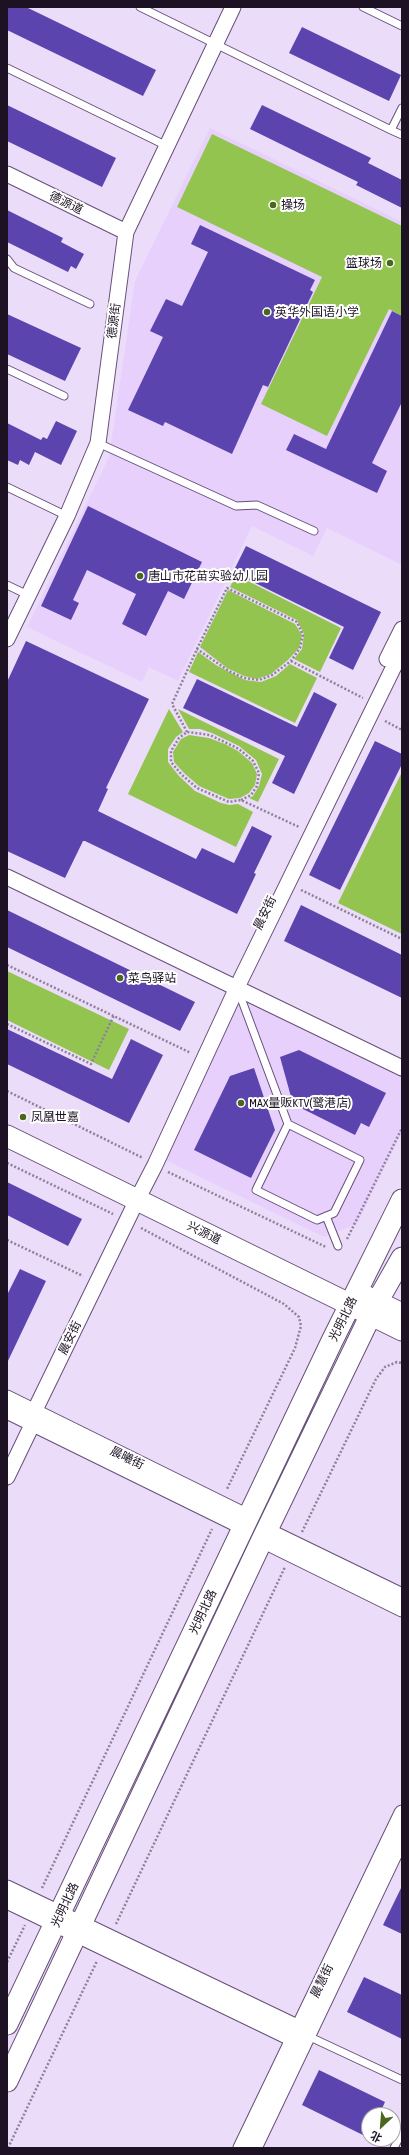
<!DOCTYPE html>
<html>
<head>
<meta charset="utf-8">
<style>
  body { margin:0 }
  #map { position:relative; width:409px; height:2155px; overflow:hidden; background:#ebdcf9; font-family:"Asap Condensed","Noto Sans SC",sans-serif }
  canvas { display:block }
  .frame { position:absolute; inset:0; border:8px solid #1c1223; pointer-events:none }
  .north { position:absolute; left:361px; top:2107px; width:40px; height:40px; box-sizing:border-box; background:#fff; border:1px solid #a4a0a7; border-radius:50%; rotate:206deg; font-size:11px; font-weight:700; line-height:16px; text-align:center; color:#1c1223 }
  .north::after { content:''; display:block; margin:auto; width:14px; height:18px; background:#4a681d; clip-path:polygon(50% 0,100% 100%,50% 72%,0 100%) }
</style>
</head>
<body>
<div id="map">
<canvas width="409" height="2155"></canvas>
<div class="frame"></div>
<div class="north">北</div>
</div>
<script>
const ctx = document.querySelector('canvas').getContext('2d');
ctx.lineJoin = 'round';
function fillPath(path, color) { ctx.fillStyle = color; ctx.fill(path, 'evenodd'); }
const poly = rows => new Path2D(rows.map(r => 'M' + r).join(''));
function stroke(path, color, width, dash) { ctx.strokeStyle = color; ctx.lineWidth = width; ctx.lineCap = dash ? 'butt' : 'round'; ctx.setLineDash(dash || []); ctx.stroke(path); }
function write(font, color, halo, rows, align = 'center') {
  ctx.font = font + ' "Asap Condensed","Noto Sans SC",sans-serif'; ctx.lineWidth = 4; ctx.setLineDash([]); ctx.textBaseline = 'middle'; ctx.strokeStyle = halo; ctx.fillStyle = color; for (const [text, x, y, turn = 0] of rows) {
    ctx.save(); ctx.translate(x, y); ctx.rotate((+turn || 0) * Math.PI / 180); ctx.textAlign = isNaN(turn) ? turn : align; if (halo) ctx.strokeText(text, 0, 0); ctx.fillText(text, 0, 0); ctx.restore();
  }
}
const built = poly([
  [210,128,402,222,402,565,327,528,313,556,252,526,178,681,149,667,142,682,27,627,109,457,135,281],
  [236,982,402,1063,402,1132,357,1224,324,1237,155,1155]
]);
const green = poly([
  [212,134,402,226,402,316,389,309,327,436,261,404,322,277,177,207],
  [236,575,341,628,320,672,294,659,302,649,304,634,297,620,230,587],
  [228,590,295,624,302,635,299,648,288,660,271,674,257,679,244,676,227,668,200,647],
  [198,652,216,665,245,680,261,682,276,676,290,664,317,678,295,723,189,672],
  [169,709,183,732,176,737,168,749,168,762,179,776,195,791,221,803,230,805,238,804,253,812,236,847,128,794],
  [178,709,279,759,258,802,249,798,253,796,259,786,262,774,256,760,239,746,212,733,200,729,189,729],
  [189,735,209,738,225,744,238,751,252,763,257,774,255,785,249,793,240,798,229,799,199,786,184,773,174,762,173,752,181,739],
  [402,772,402,934,338,903],
  [7,971,129,1029,109,1070,7,1020]
]);
const building = poly([
  [7,7,26,7,156,70,143,96,7,30],
  [302,27,401,75,389,101,289,53],
  [7,105,116,158,102,187,7,141],
  [262,105,371,158,368,163,402,180,402,208,356,185,358,182,250,129],
  [7,210,63,238,61,242,84,254,76,269,71,266,68,272,7,242],
  [200,225,315,280,310,290,313,292,268,387,263,385,232,454,165,422,163,426,128,410,163,337,150,331,166,299,182,306,208,252,191,244],
  [392,311,402,316,402,402,372,463,387,471,377,493,286,450,294,434,326,449],
  [7,314,81,348,65,381,7,354],
  [56,421,77,431,61,465,35,452,29,465,20,460,18,465,7,460,7,423,41,440,43,437,47,439],
  [88,506,202,562,184,599,168,591,146,636,122,624,136,594,87,570,73,600,79,603,71,620,41,606],
  [246,546,381,612,353,670,329,658,344,627,233,572],
  [26,641,149,699,106,788,108,789,98,811,196,859,202,848,234,863,252,826,272,836,254,873,256,874,237,914,85,841,83,841,65,878,7,851,7,682],
  [197,679,297,727,314,692,337,704,294,794,272,783,285,756,183,708],
  [375,741,402,754,402,764,340,890,309,875],
  [301,905,402,955,402,998,284,941],
  [7,910,195,1002,180,1031,7,947],
  [7,1029,112,1079,131,1039,163,1055,129,1123,7,1064],
  [299,1050,386,1093,369,1127,361,1123,355,1135,293,1104,280,1057],
  [254,1068,275,1130,251,1178,194,1150,230,1076],
  [7,1182,82,1219,68,1246,7,1215],
  [20,1269,46,1281,7,1363,7,1295],
  [402,1886,402,1934,383,1925],
  [364,1977,402,1995,402,2039,347,2012],
  [319,2070,385,2102,379,2115,369,2115,369,2138,302,2105]
]);
const path = poly([
  [291,661,363,698],
  [385,721,402,730],
  [187,732,172,704,197,649,227,588,297,622,303,635,300,648,291,661,272,675,259,680,244,678,229,671,197,649],
  [241,800,251,795,257,786,259,773,253,761,239,749,210,735,187,732,179,738,171,751,171,762,182,775,197,788,229,802,241,800,299,827],
  [301,890,402,939],
  [7,965,191,1053],
  [7,1024,91,1064,114,1015],
  [7,1091,143,1158],
  [7,1163,113,1214],
  [168,1172,326,1247],
  [141,1228,284,1304,299,1317,301,1326,295,1348,227,1489],
  [347,1239,402,1128],
  [7,1240,83,1276],
  [302,1532,376,1379,385,1367,397,1362,402,1363],
  [42,1888,212,1529],
  [116,1924,285,1567],
  [7,1962,25,1925],
  [8,2148,97,1961]
]);
const service = poly([
  [140,7,391,130,402,108],
  [363,7,402,26],
  [7,68,167,146],
  [391,130,402,135],
  [7,259,14,268,90,304],
  [7,369,64,396],
  [98,443,236,506,257,505,314,531],
  [7,487,67,516],
  [7,585,28,595],
  [238,990,288,1124,256,1190,317,1220,334,1213,360,1160,288,1124],
  [326,1216,338,1246],
  [308,2036,402,2080],
  [394,2148,402,2132]
]);
const minor = poly([
  [7,174,126,232],
  [7,639,67,516,98,443,126,232,233,7],
  [387,659,402,629],
  [7,877,402,1068],
  [7,1398,248,1517],
  [7,1411,243,1527],
  [7,1477,32,1425,34,1412,137,1200,155,1165,241,979,402,650],
  [268,1531,402,1596],
  [262,1540,402,1609],
  [7,1888,299,2028,306,2034],
  [7,1901,293,2039,303,2037],
  [241,2148,402,1813],
  [254,2148,402,1838]
]);
const secondary = poly([
  [7,1136,402,1330],
  [365,1296,402,1314],
  [7,2024,332,1341,402,1200],
  [7,2081,262,1540,377,1302,402,1258]
]);
const markers = [
  [273,205,4,"#4a681d"],
  [390,263,4,"#4a681d"],
  [267,312,4,"#4a681d"],
  [140,576,4,"#4a681d"],
  [120,978,4,"#4a681d"],
  [241,1103,4,"#4a681d"],
  [23,1117,4,"#4a681d"]
];
const streetNames = [
  ["德源道",66,203,26],
  ["德源街",114,321,-83],
  ["晨安街",265,913,-64],
  ["兴源道",204,1233,26],
  ["光明北路",343,1319,-64],
  ["晨安街",70,1338,-64],
  ["晨曦街",127,1458,26],
  ["光明北路",203,1612,-65],
  ["光明北路",65,1905,-65],
  ["晨慧街",322,1981,-64]
];
const poiNames = [
  ["操场",281,205],
  ["篮球场",382,263,"right"],
  ["英华外国语小学",275,312],
  ["唐山市花苗实验幼儿园",148,576],
  ["菜鸟驿站",128,978],
  ["MAX量贩KTV(鹭港店)",249,1103],
  ["凤凰世嘉",31,1117]
];
fillPath(built, '#e8d0fd');
fillPath(green, '#92c44f');
fillPath(building, '#5c44af');
stroke(service, '#664f79', 9);
stroke(minor, '#664f79', 17);
stroke(secondary, '#664f79', 23);
stroke(path, '#8e8199', 2.5, [2, 2]);
stroke(service, '#fff', 7);
stroke(minor, '#fff', 15);
stroke(secondary, '#fff', 21);
for (const [x, y, r, color] of markers) { const dot = new Path2D(); dot.arc(x, y, r, 0, 2 * Math.PI); ctx.fillStyle = color; ctx.fill(dot); stroke(dot, '#fff', 1.5); }
write('12px', '#1c1223', '#fff', streetNames);
write('12px', '#1c1223', '#fff', poiNames, 'left');
</script>
</body>
</html>
